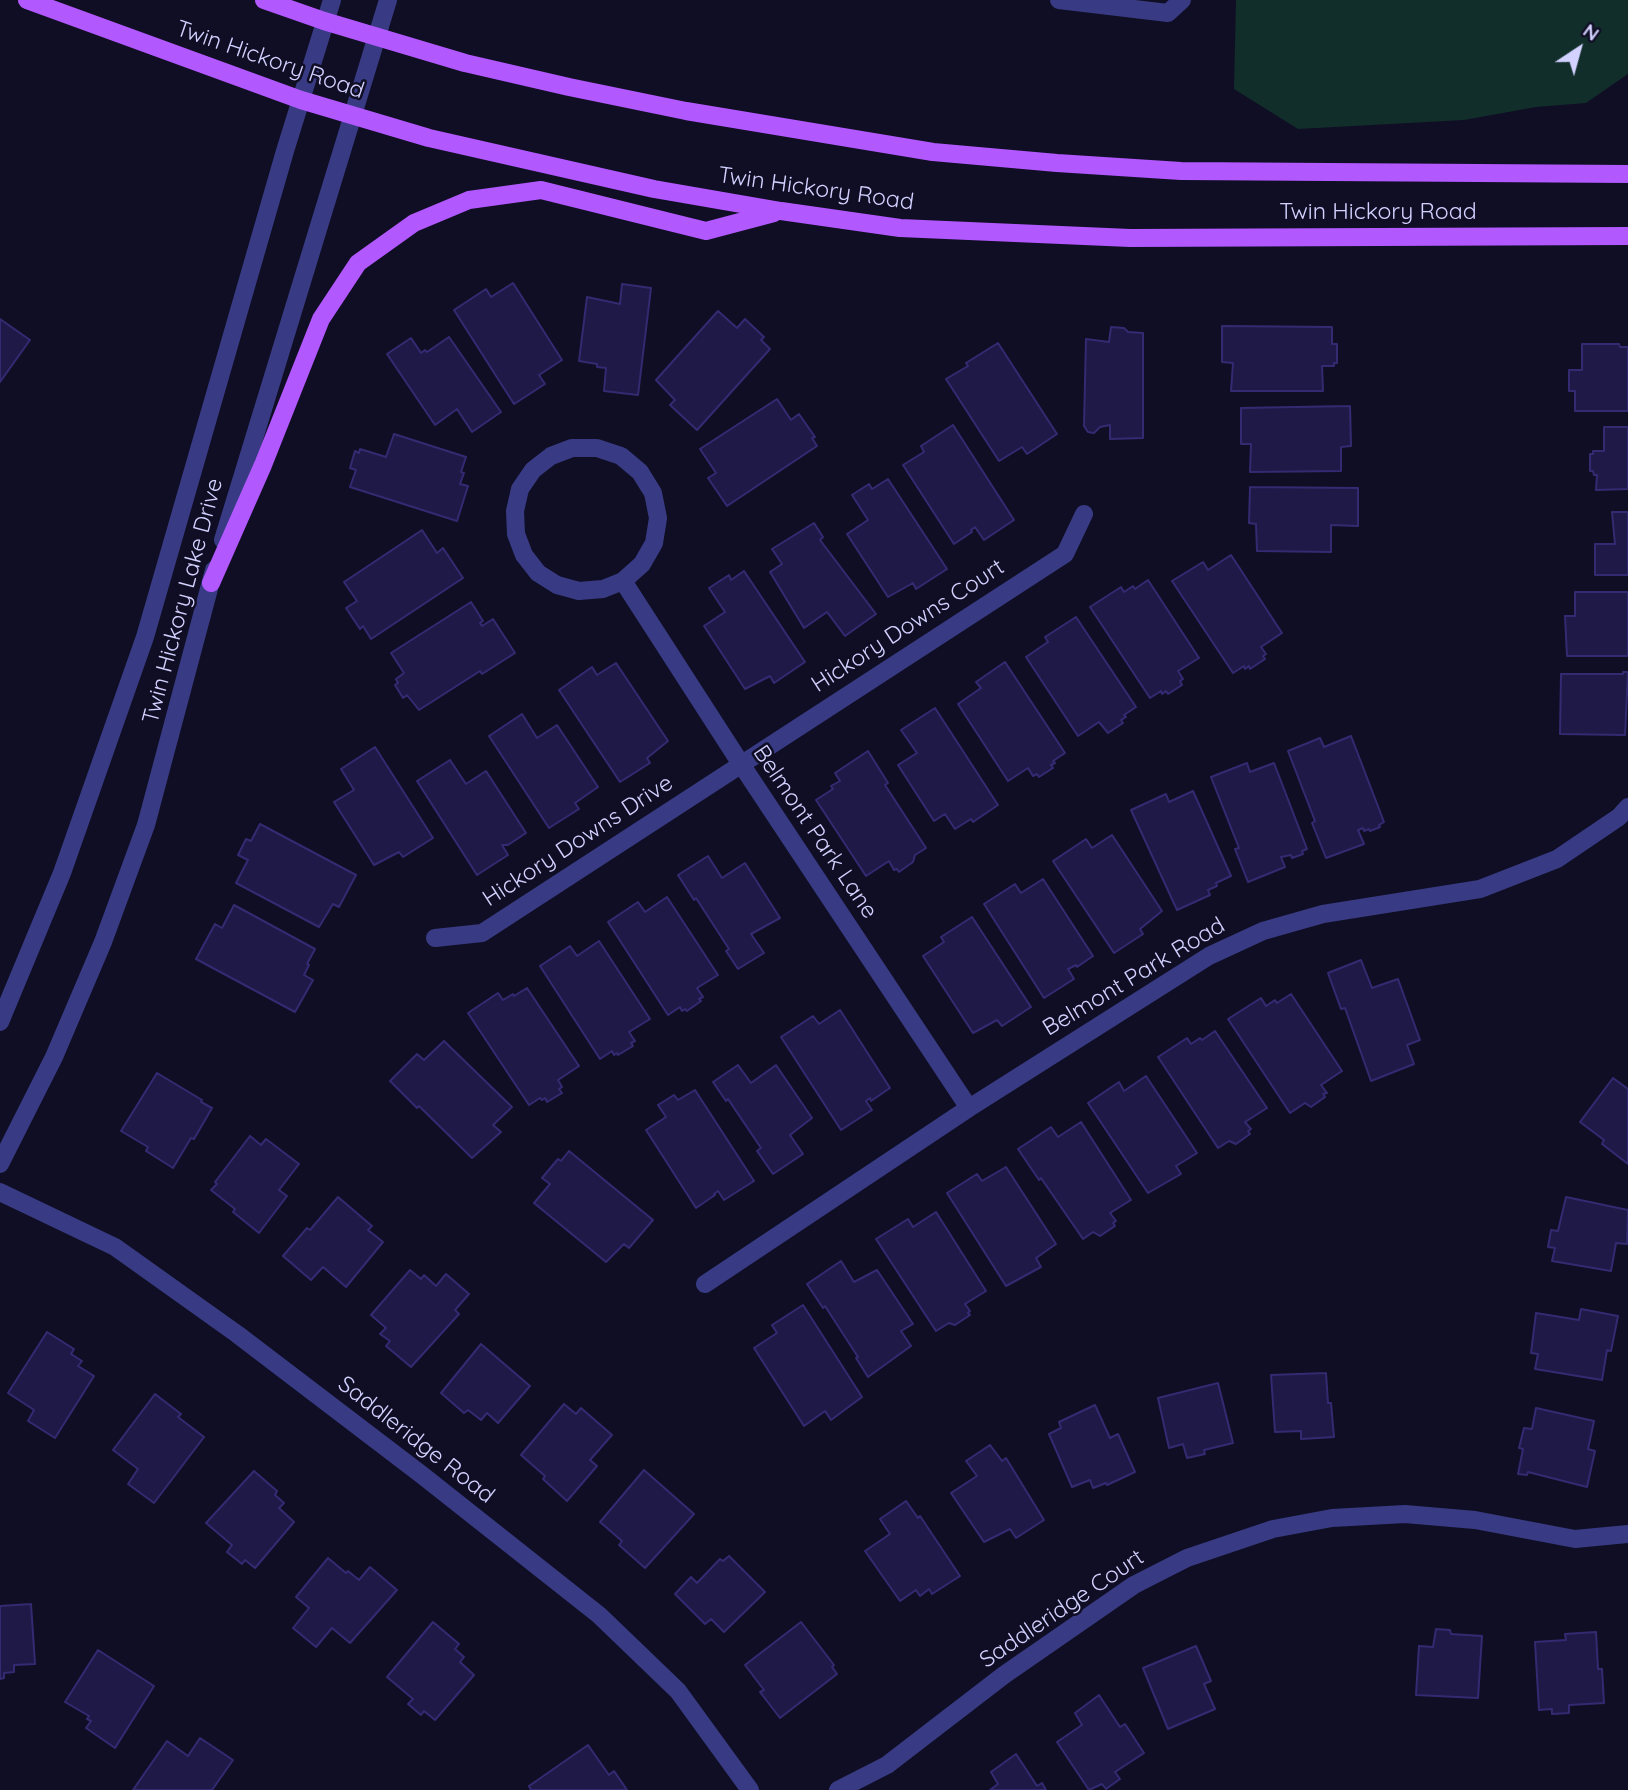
<!DOCTYPE html>
<html>
<head>
<meta charset="utf-8">
<style>
  body { margin:0 }
  #map { position:relative; width:1628px; height:1790px; overflow:hidden; background:#100e24; font-family:Quicksand,sans-serif }
  canvas { display:block }
  .north { position:absolute; left:1544px; top:14px; width:70px; height:70px; -webkit-text-stroke:5px #100e24; paint-order:stroke; rotate:36deg; font-size:19px; font-weight:700; line-height:28px; text-align:center; color:#d2d1ff }
  .north::after { content:''; display:block; margin:auto; width:24px; height:32px; background:#d2d1ff; clip-path:polygon(50% 0,100% 100%,50% 72%,0 100%) }
</style>
</head>
<body>
<div id="map">
<canvas width="1628" height="1790"></canvas>
<div class="north">N</div>
</div>
<script>
const ctx = document.querySelector('canvas').getContext('2d');
ctx.lineJoin = 'round';
function fillPath(path, color) { ctx.fillStyle = color; ctx.fill(path, 'evenodd'); }
const poly = rows => new Path2D(rows.map(r => 'M' + r).join(''));
function stroke(path, color, width, dash) { ctx.strokeStyle = color; ctx.lineWidth = width; ctx.lineCap = dash ? 'butt' : 'round'; ctx.setLineDash(dash || []); ctx.stroke(path); }
function write(font, color, halo, rows, align = 'center') {
  ctx.font = font + ' Quicksand,sans-serif'; ctx.lineWidth = 5; ctx.setLineDash([]); ctx.textBaseline = 'middle'; ctx.strokeStyle = halo; ctx.fillStyle = color; for (const [text, x, y, turn = 0] of rows) {
    ctx.save(); ctx.translate(x, y); ctx.rotate((+turn || 0) * Math.PI / 180); ctx.textAlign = isNaN(turn) ? turn : align; if (halo) ctx.strokeText(text, 0, 0); ctx.fillText(text, 0, 0); ctx.restore();
  }
}
const green = poly([
  [1236,0,1628,0,1628,74,1586,103,1536,107,1464,120,1298,129,1234,89]
]);
const building = poly([
  [513,283,562,360,539,375,545,384,514,404,454,310,486,289,491,297,513,283],
  [622,284,651,288,638,395,604,391,606,368,597,367,597,364,579,361,587,297,620,304,622,284],
  [718,311,737,328,745,319,764,337,761,340,770,349,697,430,670,405,675,400,656,380,718,311],
  [0,319,30,340,0,382,0,319],
  [1222,326,1332,327,1332,344,1337,344,1337,363,1334,363,1334,366,1322,366,1323,391,1231,391,1233,363,1222,362,1222,326],
  [1111,327,1124,328,1128,332,1143,333,1143,438,1110,439,1110,425,1100,427,1094,433,1088,432,1084,426,1086,339,1109,342,1111,327],
  [449,337,501,412,472,432,457,409,435,425,387,354,411,338,421,353,425,350,427,352,449,337],
  [998,343,1057,434,1027,454,1022,447,999,461,946,379,968,366,966,363,998,343],
  [1582,344,1619,344,1620,347,1628,347,1628,411,1575,411,1575,391,1569,391,1569,370,1582,370,1582,344],
  [777,399,791,420,799,414,815,437,812,438,817,446,727,506,708,478,716,473,700,449,777,399],
  [1350,406,1351,446,1341,447,1341,471,1250,472,1251,444,1241,444,1241,408,1350,406],
  [953,425,1014,520,984,540,975,527,971,530,972,532,954,544,903,465,924,452,921,446,953,425],
  [1604,427,1628,427,1628,489,1596,490,1597,475,1594,475,1593,471,1590,471,1590,454,1593,454,1593,451,1604,451,1604,427],
  [394,434,466,457,461,472,464,473,460,484,468,486,457,521,350,487,356,470,350,468,355,451,359,453,360,449,386,457,394,434],
  [888,479,947,569,916,589,913,583,888,597,847,534,868,520,852,495,869,484,872,489,888,479],
  [1250,487,1358,488,1358,526,1331,525,1331,552,1257,551,1256,524,1249,523,1250,487],
  [1612,512,1628,512,1628,575,1595,575,1595,544,1615,544,1612,512],
  [814,523,823,537,820,540,876,614,845,636,827,612,804,628,770,572,782,564,772,549,814,523],
  [422,530,437,553,443,548,463,578,371,639,363,626,360,629,346,608,357,601,344,582,422,530],
  [1231,555,1282,633,1261,647,1266,654,1263,656,1265,659,1250,669,1249,666,1245,669,1244,666,1233,673,1172,581,1203,562,1208,570,1231,555],
  [744,571,805,662,774,683,770,676,745,689,704,626,725,612,709,588,729,575,731,580,744,571],
  [1148,580,1199,658,1178,671,1183,679,1180,681,1182,685,1168,694,1166,691,1162,694,1161,691,1150,698,1090,607,1121,587,1124,592,1133,586,1135,589,1148,580],
  [1575,592,1628,592,1628,656,1567,656,1565,616,1575,616,1575,592],
  [471,602,483,621,480,623,482,626,493,619,515,653,482,674,480,671,419,710,407,695,403,698,395,685,398,683,396,679,404,673,391,653,471,602],
  [1076,617,1136,707,1124,715,1126,717,1121,720,1123,723,1108,733,1099,722,1078,736,1026,657,1048,642,1045,637,1076,617],
  [1005,662,1065,753,1053,761,1055,763,1051,765,1053,768,1039,777,1037,774,1033,776,1028,768,1008,781,958,704,981,688,976,682,1005,662],
  [616,663,668,741,647,758,650,763,620,782,559,690,592,667,597,675,616,663],
  [1623,672,1628,672,1625,735,1560,734,1561,674,1623,674,1623,672],
  [935,708,998,805,973,822,971,819,955,829,945,814,934,821,898,765,917,753,901,730,935,708],
  [522,714,537,738,557,725,598,787,575,803,579,809,549,828,489,736,522,714],
  [1351,736,1384,822,1379,825,1380,827,1370,831,1369,829,1364,831,1363,828,1358,830,1364,844,1326,858,1312,823,1315,821,1288,751,1320,738,1324,747,1351,736],
  [375,747,433,838,403,857,399,852,374,865,334,802,354,790,341,769,375,747],
  [868,751,888,783,885,785,926,848,915,855,913,862,899,872,897,869,894,870,889,861,866,876,816,800,833,789,831,786,840,781,835,773,868,751],
  [450,760,466,784,486,771,526,833,508,845,502,845,508,855,477,875,417,781,450,760],
  [1247,763,1250,772,1274,763,1307,849,1302,851,1303,854,1292,858,1291,855,1281,857,1285,867,1248,882,1235,849,1239,848,1211,777,1247,763],
  [1193,791,1231,876,1216,883,1217,886,1208,890,1210,895,1177,910,1131,810,1166,794,1169,802,1193,791],
  [260,824,356,875,339,907,333,904,319,927,236,883,248,860,238,855,246,839,251,841,260,824],
  [1112,835,1162,911,1140,929,1143,934,1114,953,1053,861,1086,839,1092,848,1112,835],
  [708,856,722,878,745,863,780,918,751,934,764,953,738,969,726,951,729,949,696,898,694,900,678,875,708,856],
  [1043,879,1093,956,1077,967,1076,965,1068,969,1074,979,1044,998,984,904,1015,884,1021,893,1043,879],
  [667,897,718,975,697,988,703,997,699,999,701,1001,687,1011,685,1009,682,1011,680,1007,668,1015,608,922,638,902,645,912,667,897],
  [234,905,315,949,307,964,309,965,304,975,313,980,295,1012,196,959,215,924,222,928,234,905],
  [972,917,1031,1007,1002,1026,997,1020,973,1033,923,956,944,942,941,937,972,917],
  [599,941,650,1019,629,1032,635,1041,631,1043,633,1046,618,1055,617,1053,614,1055,612,1051,600,1059,540,966,570,946,577,956,599,941],
  [1361,960,1372,988,1398,979,1420,1040,1407,1045,1414,1064,1371,1081,1345,1008,1341,1009,1328,973,1361,960],
  [527,988,579,1066,558,1080,562,1087,559,1089,562,1093,547,1102,545,1098,542,1100,540,1098,529,1105,468,1013,498,993,503,1000,513,994,514,996,527,988],
  [1291,994,1342,1071,1321,1085,1327,1093,1323,1094,1325,1097,1311,1107,1305,1103,1290,1113,1228,1019,1261,998,1266,1006,1275,1000,1277,1003,1291,994],
  [840,1010,890,1088,871,1101,870,1098,866,1101,872,1110,841,1130,781,1037,813,1016,819,1024,840,1010],
  [1215,1031,1267,1108,1245,1122,1251,1129,1248,1131,1250,1134,1236,1144,1229,1141,1218,1148,1158,1057,1187,1038,1191,1044,1200,1038,1202,1040,1215,1031],
  [444,1041,512,1107,493,1125,501,1132,472,1158,419,1106,417,1108,390,1081,417,1054,424,1060,444,1041],
  [738,1065,751,1083,776,1065,812,1118,790,1135,803,1154,773,1174,757,1151,761,1148,728,1099,726,1101,713,1082,738,1065],
  [157,1073,202,1100,201,1102,212,1108,194,1139,191,1138,173,1168,146,1151,148,1147,121,1131,157,1073],
  [1146,1076,1197,1153,1176,1166,1181,1174,1148,1193,1088,1103,1119,1082,1124,1091,1146,1076],
  [1613,1078,1628,1089,1628,1164,1602,1144,1604,1140,1580,1122,1613,1078],
  [695,1090,754,1181,724,1200,718,1191,714,1194,715,1195,696,1208,646,1130,666,1117,658,1105,674,1095,678,1100,695,1090],
  [1081,1122,1131,1200,1110,1213,1116,1221,1113,1223,1115,1226,1100,1236,1093,1232,1083,1239,1041,1178,1039,1180,1018,1149,1051,1127,1058,1137,1081,1122],
  [250,1136,261,1145,266,1139,299,1164,279,1190,287,1196,259,1233,233,1212,235,1209,211,1190,217,1184,215,1182,250,1136],
  [569,1151,653,1220,629,1248,624,1244,606,1262,534,1203,550,1184,542,1178,558,1159,561,1161,569,1151],
  [1006,1167,1056,1244,1036,1258,1041,1267,1006,1286,947,1193,977,1174,982,1181,1006,1167],
  [338,1197,372,1226,368,1230,383,1242,346,1287,323,1267,311,1280,283,1256,307,1228,310,1230,338,1197],
  [1566,1197,1628,1210,1627,1244,1616,1243,1611,1271,1552,1261,1555,1248,1548,1247,1551,1230,1558,1231,1566,1197],
  [936,1212,986,1291,965,1304,970,1311,968,1313,970,1315,955,1325,949,1323,936,1331,876,1239,908,1219,913,1227,936,1212],
  [841,1261,854,1282,877,1270,913,1324,901,1331,911,1346,868,1377,856,1358,858,1357,825,1306,823,1308,807,1284,841,1261],
  [410,1270,421,1279,424,1275,436,1286,446,1274,469,1294,455,1310,459,1314,411,1367,386,1346,390,1341,380,1334,386,1328,371,1315,410,1270],
  [803,1305,862,1397,831,1420,825,1411,804,1426,754,1348,777,1333,772,1325,803,1305],
  [1581,1309,1618,1316,1611,1351,1607,1350,1602,1380,1535,1369,1538,1354,1531,1353,1536,1313,1579,1320,1581,1309],
  [47,1332,74,1349,71,1354,82,1361,78,1366,94,1376,55,1438,28,1421,34,1410,8,1393,47,1332],
  [481,1344,530,1386,498,1423,487,1413,481,1420,468,1410,464,1413,441,1393,481,1344],
  [1326,1373,1328,1403,1331,1403,1334,1437,1301,1439,1301,1431,1275,1432,1271,1375,1326,1373],
  [1218,1383,1233,1443,1204,1450,1205,1454,1187,1458,1183,1444,1169,1448,1158,1398,1218,1383],
  [155,1394,181,1414,178,1417,204,1437,154,1503,128,1484,138,1469,113,1450,155,1394],
  [564,1404,576,1414,581,1408,612,1435,590,1460,597,1466,567,1501,543,1479,545,1476,521,1455,564,1404],
  [1095,1405,1110,1438,1118,1434,1135,1472,1107,1485,1106,1483,1093,1488,1090,1480,1072,1487,1049,1434,1061,1428,1059,1422,1095,1405],
  [1536,1408,1594,1421,1588,1449,1595,1451,1587,1487,1528,1472,1527,1475,1518,1474,1523,1449,1519,1448,1524,1428,1532,1429,1536,1408],
  [990,1445,1002,1461,1006,1458,1044,1520,1016,1538,1010,1529,984,1542,951,1493,977,1476,966,1461,990,1445],
  [644,1470,694,1514,645,1568,619,1545,622,1541,600,1522,644,1470],
  [254,1471,277,1491,275,1495,284,1503,279,1508,294,1522,255,1568,245,1560,242,1564,227,1552,232,1545,206,1523,254,1471],
  [906,1501,918,1518,920,1516,960,1576,932,1594,929,1589,920,1596,916,1590,900,1601,865,1551,890,1534,880,1519,906,1501],
  [729,1556,765,1592,724,1632,711,1619,705,1624,675,1594,691,1577,697,1583,720,1559,723,1561,729,1556],
  [328,1558,346,1573,348,1571,359,1580,370,1567,397,1590,350,1643,332,1628,316,1647,293,1628,309,1608,296,1597,328,1558],
  [31,1604,35,1664,14,1665,14,1672,4,1673,4,1678,0,1679,0,1606,31,1604],
  [433,1622,459,1644,455,1649,464,1657,460,1662,474,1675,435,1720,424,1711,421,1715,408,1704,413,1699,387,1677,433,1622],
  [801,1622,834,1665,832,1667,837,1674,780,1718,760,1692,764,1690,745,1665,801,1622],
  [1436,1629,1450,1630,1451,1634,1482,1636,1478,1698,1416,1695,1419,1646,1433,1647,1436,1629],
  [1596,1632,1598,1669,1602,1669,1604,1703,1569,1705,1569,1713,1552,1714,1552,1709,1539,1710,1535,1642,1566,1640,1565,1634,1596,1632],
  [1196,1646,1211,1681,1204,1684,1215,1709,1168,1729,1143,1668,1196,1646],
  [98,1650,154,1686,115,1748,86,1728,91,1721,87,1719,89,1716,65,1702,98,1650],
  [1099,1695,1120,1727,1125,1724,1144,1753,1115,1772,1120,1779,1106,1789,1102,1784,1089,1790,1057,1742,1082,1725,1075,1713,1099,1695],
  [200,1738,233,1760,212,1790,133,1790,167,1741,188,1756,200,1738],
  [588,1745,609,1775,614,1771,627,1790,531,1790,529,1786,588,1745],
  [1016,1754,1037,1786,1042,1783,1046,1790,990,1790,998,1784,991,1772,1016,1754]
]);
const minor = poly([
  [1059,0,1168,13,1182,0],
  [223,540,388,0],
  [623,581,603,589,579,591,557,585,538,573,524,555,516,534,515,511,520,489,533,470,551,456,572,448,597,448,621,456,640,472,653,493,658,518,654,543,642,564,623,581,741,764,969,1108],
  [435,938,482,933,1065,554,1084,514],
  [0,1022,62,873,145,637,285,151,332,0],
  [0,1164,54,1057,103,942,146,825,214,570],
  [0,1192,115,1247,237,1334,422,1475,599,1615,678,1691,750,1790],
  [705,1284,969,1108,1209,956,1263,931,1323,914,1480,889,1557,859,1619,817,1628,807],
  [838,1790,887,1765,1004,1675,1134,1585,1187,1558,1273,1529,1332,1518,1405,1514,1475,1520,1575,1539,1628,1534]
]);
const major = poly([
  [27,0,301,100,429,138,654,189,781,211,900,228,1130,238,1628,236],
  [264,0,324,21,465,63,569,87,686,111,933,152,1057,163,1181,171,1628,174],
  [211,583,263,465,321,319,358,263,414,223,469,200,541,190,706,231,774,213]
]);
const streetNames = [
  ["Twin Hickory Road",270,60,19],
  ["Twin Hickory Road",816,189,8],
  ["Twin Hickory Road",1378,212],
  ["Twin Hickory Lake Drive",183,601,-75],
  ["Hickory Downs Court",908,626,-33],
  ["Belmont Park Lane",815,832,56],
  ["Hickory Downs Drive",578,841,-33],
  ["Belmont Park Road",1134,977,-31],
  ["Saddleridge Road",416,1440,38],
  ["Saddleridge Court",1062,1609,-34]
];
fillPath(green, '#112e2b');
fillPath(building, '#1e1946');
stroke(building, '#332b72', 2);
stroke(minor, '#383b84', 18);
stroke(major, '#b258ff', 18);
write('23px', '#d2d1ff', '#100e24', streetNames);
</script>
</body>
</html>
